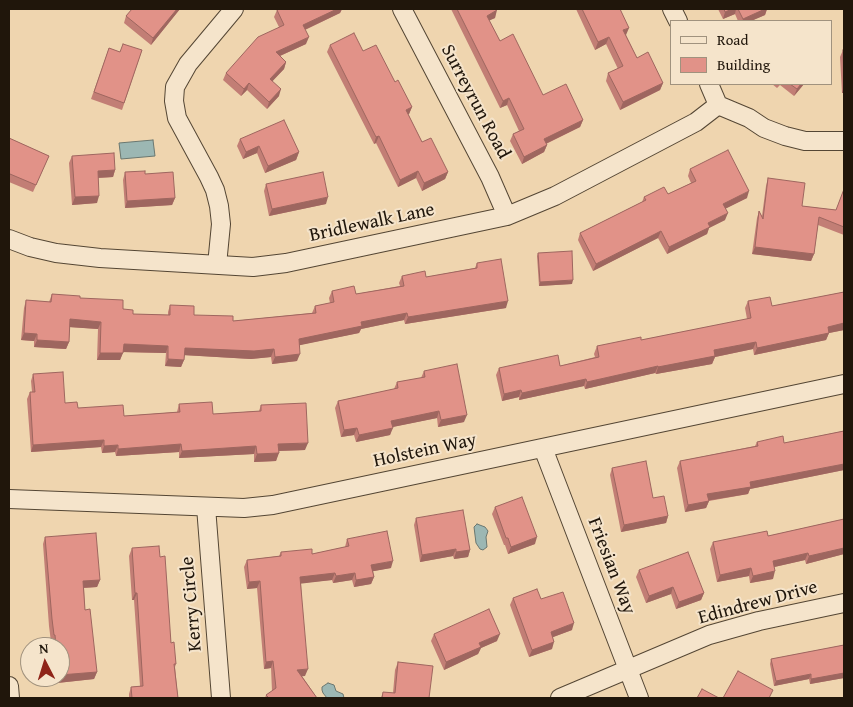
<!DOCTYPE html>
<html>
<head>
<meta charset="utf-8">
<style>
  body { margin:0 }
  #map { position:relative; width:853px; height:707px; overflow:hidden; background:#efd5af; font-family:"Gentium Book Plus",serif }
  canvas { display:block }
  .frame { position:absolute; inset:0; border:10px solid #20160b; pointer-events:none }
  .legend { position:absolute; left:670px; top:20px; width:162px; height:65px; box-sizing:border-box; background:#f5e4cb; border:1px solid #a0927e; margin:0; padding:6px 9px; list-style:none; font-size:15px; color:#20160b }
  .legend li { display:flex; align-items:center; gap:10px; height:25px }
  .legend b { width:25px; border:1px solid #a0927e }
  .north { position:absolute; left:20px; top:637px; width:50px; height:50px; box-sizing:border-box; background:#f5e4cb; border:1px solid #a0927e; border-radius:50%; rotate:355deg; font-size:14px; font-weight:700; line-height:20px; text-align:center; color:#20160b }
  .north::after { content:''; display:block; margin:auto; width:18px; height:22px; background:#8f2418; clip-path:polygon(50% 0,100% 100%,50% 72%,0 100%) }
</style>
</head>
<body>
<div id="map">
<canvas width="853" height="707"></canvas>
<div class="frame"></div>
<ul class="legend">
<li><b style="height:6px;background:#f5e4cb"></b>Road</li>
<li><b style="height:14px;background:#e19288"></b>Building</li>
</ul>
<div class="north">N</div>
</div>
<script>
const ctx = document.querySelector('canvas').getContext('2d');
ctx.lineJoin = 'round';
function fillPath(path, color) { ctx.fillStyle = color; ctx.fill(path, 'evenodd'); }
const poly = rows => new Path2D(rows.map(r => 'M' + r).join(''));
function stroke(path, color, width, dash) { ctx.strokeStyle = color; ctx.lineWidth = width; ctx.lineCap = dash ? 'butt' : 'round'; ctx.setLineDash(dash || []); ctx.stroke(path); }
function write(font, color, halo, rows, align = 'center') {
  ctx.font = font + ' "Gentium Book Plus",serif'; ctx.lineWidth = 4; ctx.setLineDash([]); ctx.textBaseline = 'middle'; ctx.strokeStyle = halo; ctx.fillStyle = color; for (const [text, x, y, turn = 0] of rows) {
    ctx.save(); ctx.translate(x, y); ctx.rotate((+turn || 0) * Math.PI / 180); ctx.textAlign = isNaN(turn) ? turn : align; if (halo) ctx.strokeText(text, 0, 0); ctx.fillText(text, 0, 0); ctx.restore();
  }
}
const water = poly([
  [153,140,155,156,121,159,119,143,153,140],
  [477,524,485,527,488,531,486,537,487,547,483,550,480,549,476,543,474,527,477,524],
  [328,683,334,685,336,691,343,694,344,698,327,698,323,693,322,690,322,687,328,683]
]);
const minor = poly([
  [402,9,490,177,507,216],
  [672,9,678,21],
  [709,84,718,105],
  [718,105,749,118,764,128,785,136,805,141,844,141],
  [9,239,30,247,56,253,100,258,253,267,286,263,507,216,555,196,696,122,718,105],
  [217,265,221,224,219,206,215,190,209,177,177,118,174,101,175,87,188,64,234,9],
  [543,448,639,698],
  [9,499,244,508,273,505,844,384],
  [206,507,221,698],
  [9,686,10,698],
  [560,698,709,635,759,621,844,603]
]);
const wall = poly([
  [180,9,151,45,124,23,126,16],
  [279,9,342,9,340,13,305,30,306,44,280,56,286,62,284,69,272,81,279,96,267,109,247,90,241,96,223,80,226,73,279,27,274,17,277,10],
  [451,9,496,9,495,18,489,20,500,41,543,95,583,120,580,127,546,144,547,145,544,152,522,164,510,141,513,134,519,131,507,105,500,108],
  [576,9,620,9,626,35,637,58,663,83,660,90,620,110,606,81,608,73,618,69,606,44,595,50],
  [718,9,767,9,765,15,751,21,738,21,735,14,723,19],
  [330,45,363,51,395,82,412,107,409,114,408,114,422,142,448,172,445,179,422,191,416,178,398,187,376,143,374,144,327,52],
  [109,48,120,52,142,50,122,110,91,99],
  [843,50,844,50,844,93,842,93,840,57],
  [772,84,804,84,794,96,780,85,777,88],
  [9,138,49,156,33,192,9,182],
  [240,139,299,152,296,160,265,173,257,153,243,159,237,146],
  [72,156,115,170,113,177,98,178,97,203,72,205,69,163],
  [690,169,747,198,726,208,725,220,709,228,707,234,667,254,658,238,593,271,578,240,580,233,642,202,644,197,668,194,691,183,688,176],
  [125,172,145,174,175,198,172,205,125,208,123,180],
  [768,178,802,206,836,210,844,189,844,235,818,225,814,254,811,261,752,254,757,218,759,211,762,216,766,186],
  [266,184,326,204,269,216,264,191],
  [538,253,572,284,539,286,537,256],
  [477,263,506,308,405,324,404,320,361,329,359,333,299,345,297,361,272,364,271,357,251,359,184,355,184,360,181,367,165,366,166,353,123,352,120,360,97,360,98,329,70,327,69,342,66,349,34,347,34,341,21,340,24,308,26,300,49,302,52,294,80,298,123,309,133,314,168,315,168,312,170,305,194,315,233,321,312,313,315,306,330,303,329,298,332,291,356,294,400,286,399,283,402,276,426,277,475,268],
  [844,292,844,330,829,333,826,340,754,355,753,349,715,357,712,364,656,374,655,373,585,389,584,386,519,400,519,397,502,401,496,375,499,368,560,366,595,357,594,354,597,346,641,340,747,319,745,308,748,301,772,306],
  [424,371,464,422,438,427,437,418,392,427,390,435,356,442,354,435,341,437,335,408,338,401,394,389,397,382,421,378],
  [33,374,65,403,78,408,124,416,177,412,179,404,213,414,259,411,261,405,305,450,279,451,276,461,254,462,254,454,179,458,179,452,116,456,115,452,102,453,101,447,31,452,27,399,30,392,32,392,31,381],
  [844,428,844,470,750,489,748,494,709,501,706,508,685,512,677,468,680,461,755,446,757,442,784,443,843,431],
  [612,468,653,498,668,516,666,523,621,532,610,475],
  [495,507,535,544,508,554,505,545,504,545,492,514],
  [416,518,470,550,468,557,454,559,453,556,420,562,414,525],
  [844,519,844,554,806,564,805,560,774,567,773,579,750,583,749,576,717,582,710,549,713,542,768,536],
  [45,537,100,580,97,587,84,588,85,610,97,672,94,679,57,683,56,677,60,677,60,647,53,647,52,642,51,642,49,626,43,544],
  [347,539,391,568,373,571,374,577,371,584,354,587,352,580,333,583,332,580,301,583,305,676,302,676,317,698,265,698,266,695,272,691,271,668,264,669,257,588,247,589,244,567,247,560,279,556,281,552,312,554,345,547],
  [132,548,160,557,171,643,176,664,175,667,178,698,129,698,129,694,131,687,140,686,134,600,132,600,129,556],
  [639,570,704,593,701,600,676,609,671,594,646,603,636,577],
  [513,598,541,599,572,630,553,637,552,649,529,657,510,605],
  [434,634,497,641,481,648,478,654,444,670,431,641],
  [844,645,844,678,810,684,809,679,774,686,770,664,771,659],
  [398,662,429,698,381,698,383,692,393,693,395,670]
]);
const shadedWall = poly([
  [177,9,180,9,151,45,153,38],
  [337,9,342,9,340,13,300,32,303,25],
  [732,9,736,9,735,14,723,19,725,12],
  [765,9,767,9,765,15,751,21,742,21,743,19],
  [497,10,495,18,484,23,487,16],
  [629,28,626,35,621,37,623,30],
  [309,37,306,44,273,59,276,52],
  [609,37,606,44,595,50,598,42],
  [286,62,284,69,268,86,270,79],
  [249,83,247,90,241,96,244,89],
  [663,83,660,90,620,110,623,102],
  [801,84,804,84,794,96,797,89],
  [844,86,844,93,842,93],
  [281,89,279,96,267,109,269,102],
  [509,98,507,105,500,108,503,101],
  [412,107,409,114,403,117,406,110],
  [583,120,580,127,541,146,544,139],
  [379,136,376,143,374,144,376,137],
  [547,145,544,152,522,164,524,157],
  [259,146,257,153,243,159,246,152],
  [299,152,296,160,265,173,268,166],
  [115,170,113,177,95,178,98,171],
  [418,171,416,178,398,187,400,180],
  [448,172,445,179,422,191,424,183],
  [749,191,747,198,721,211,723,204],
  [99,196,97,203,72,205,75,197],
  [328,197,326,204,269,216,272,209],
  [175,198,172,205,125,208,127,201],
  [728,213,725,220,709,228,707,234,667,254,669,247,708,223],
  [661,231,658,238,593,271,596,264],
  [755,247,814,254,811,261,752,254],
  [573,280,572,284,539,286,540,282],
  [508,301,506,308,405,324,408,317],
  [407,313,404,320,361,329,359,333,296,346,299,339,361,322],
  [70,319,101,322,98,329,68,327],
  [844,323,844,330,829,333,826,340,754,355,757,348,828,327],
  [24,333,37,334,34,341,21,340],
  [37,340,69,342,66,349,34,347],
  [756,342,753,349,715,357,712,364,656,374,658,367,714,350],
  [124,344,168,346,166,353,121,352],
  [185,348,274,349,271,357,251,359,182,355],
  [100,353,123,353,120,360,97,360],
  [300,354,297,361,272,364,275,357],
  [168,359,184,360,181,367,165,366],
  [658,366,655,373,585,389,587,382],
  [586,379,584,386,519,400,522,393],
  [521,390,519,397,502,401,504,394],
  [439,411,437,418,388,428,391,421],
  [467,415,464,422,438,427,441,420],
  [357,428,354,435,341,437,344,430],
  [393,428,390,435,356,442,359,435],
  [104,440,101,447,31,452,33,445],
  [308,443,305,450,276,451,278,444],
  [181,444,179,452,116,456,118,449],
  [118,445,115,452,102,453,104,446],
  [256,446,254,454,179,458,182,451],
  [279,453,276,461,254,462,257,454],
  [844,464,844,470,750,489,748,494,705,501,707,494,750,482],
  [709,501,706,508,685,512,688,505],
  [668,516,666,523,621,532,624,525],
  [537,537,535,544,508,554,511,547],
  [844,548,844,554,806,564,809,556],
  [456,549,453,556,420,562,422,555],
  [470,550,468,557,454,559,456,552],
  [808,553,805,560,770,568,773,561],
  [393,561,391,568,369,572,371,565],
  [751,568,749,576,717,582,720,575],
  [775,571,773,579,750,583,753,576],
  [335,573,332,580,298,584,300,577],
  [355,573,352,580,333,583,336,576],
  [374,577,371,584,354,587,356,580],
  [100,580,97,587,80,588,83,581],
  [260,581,257,588,247,589,249,582],
  [673,587,671,594,646,603,649,596],
  [135,593,137,593,134,600,132,600],
  [704,593,701,600,676,609,679,602],
  [574,623,572,630,548,639,551,632],
  [500,634,497,641,481,648,478,654,444,670,446,662,479,643],
  [554,642,552,649,529,657,532,650],
  [273,661,271,668,264,669,266,662],
  [308,669,305,676,295,677,297,670],
  [844,671,844,678,810,684,811,679],
  [97,672,94,679,57,683,59,677,60,677,60,675],
  [811,674,809,679,774,686,776,681]
]);
const building = poly([
  [132,9,177,9,153,38,126,16,132,9],
  [279,9,337,9,303,25,309,37,276,52,286,62,270,79,281,89,269,102,249,83,244,89,226,73,258,37,284,25,277,10,279,9],
  [457,9,496,9,497,10,487,16,500,41,513,34,543,95,566,84,583,120,544,139,547,145,524,157,513,134,524,129,509,98,503,101,457,9],
  [582,9,620,9,629,28,623,30,637,58,648,52,663,83,623,102,608,73,623,66,609,37,598,42,582,9],
  [724,9,732,9,725,12,724,9],
  [738,9,765,9,743,19,738,9],
  [354,33,363,51,376,45,395,82,398,80,412,107,406,110,422,142,431,138,448,172,424,183,418,171,400,180,379,136,376,137,330,45,354,33],
  [123,44,142,50,124,103,94,92,109,48,120,52,123,44],
  [843,50,844,50,844,86,843,50],
  [790,84,801,84,797,89,790,84],
  [284,120,299,152,268,166,259,146,246,152,240,139,284,120],
  [9,138,49,156,36,185,10,174,9,176,9,138],
  [728,150,749,191,723,204,728,213,708,223,710,227,669,247,661,231,596,264,580,233,646,200,644,197,664,187,668,194,696,181,690,169,728,150],
  [114,153,115,170,98,171,99,196,75,197,72,156,114,153],
  [145,171,145,174,173,172,175,198,127,201,125,172,145,171],
  [323,172,328,197,272,209,266,184,323,172],
  [768,178,805,183,802,206,836,210,844,189,844,227,819,217,814,254,755,247,759,211,763,219,768,178],
  [572,251,573,280,540,282,538,253,572,251],
  [501,259,508,301,408,317,407,313,361,322,362,326,299,339,300,354,275,357,274,349,254,351,185,348,184,360,168,359,168,346,124,344,123,353,100,353,101,322,70,319,69,342,37,340,37,334,24,333,26,300,51,302,52,294,80,296,80,298,123,300,123,309,133,310,133,314,170,315,170,305,194,306,194,315,233,316,233,321,316,313,315,306,334,302,332,291,354,286,356,294,404,286,402,276,425,271,426,277,477,268,477,263,501,259],
  [844,292,844,323,828,327,829,333,757,348,756,342,714,350,715,356,658,367,658,366,587,382,586,379,522,393,521,390,504,394,499,368,558,355,560,366,599,357,597,346,641,337,641,340,751,318,748,301,770,297,772,306,844,292],
  [457,364,467,415,441,420,439,411,391,421,393,428,359,435,357,428,344,430,338,401,398,388,397,382,425,377,424,371,457,364],
  [63,372,65,403,77,402,78,408,123,405,124,416,180,412,179,404,212,402,213,414,261,411,261,405,306,403,308,443,278,444,279,453,257,454,256,446,182,451,181,444,118,449,118,445,104,446,104,440,33,445,30,392,35,392,33,374,63,372],
  [844,431,844,464,750,482,751,487,707,494,709,501,688,505,680,461,758,446,757,442,783,436,784,443,844,431],
  [646,461,653,498,664,496,668,516,624,525,612,468,646,461],
  [522,497,537,537,511,547,508,538,506,538,495,507,522,497],
  [463,510,470,550,456,552,456,549,422,555,416,518,463,510],
  [844,519,844,548,809,556,808,553,773,561,775,571,753,576,751,568,720,575,713,542,767,531,768,536,844,519],
  [387,531,393,561,371,565,374,577,356,580,355,573,336,576,335,573,300,577,308,669,297,670,317,698,269,698,266,695,276,688,273,661,266,662,260,581,249,582,247,560,281,556,281,552,312,549,312,554,349,546,347,539,387,531],
  [96,533,100,580,83,581,85,610,90,609,97,672,60,675,60,647,56,647,55,635,54,635,52,619,45,537,96,533],
  [159,546,160,557,165,556,171,643,174,642,176,664,174,664,178,698,132,698,131,687,143,686,137,593,135,593,132,548,159,546],
  [688,552,704,593,679,602,673,587,649,596,639,570,688,552],
  [537,589,541,599,563,592,574,623,551,632,554,642,532,650,513,598,537,589],
  [489,609,500,634,479,643,481,647,446,662,434,634,489,609],
  [844,645,844,673,811,679,811,674,776,681,771,659,844,645],
  [398,662,433,666,429,698,382,698,383,692,395,693,398,662],
  [738,671,773,690,769,698,723,698,738,671],
  [702,689,719,698,697,698,702,689]
]);
const streetNames = [
  ["Surreyrun Road",475,102,62],
  ["Bridlewalk Lane",372,223,-12],
  ["Holstein Way",425,451,-12],
  ["Friesian Way",611,566,69],
  ["Edindrew Drive",758,603,-15],
  ["Kerry Circle",192,604,-95]
];
fillPath(water, '#9cb7b3');
stroke(water, '#6a7770', 1);
stroke(minor, '#544634', 20);
stroke(minor, '#f5e4cb', 18);
fillPath(wall, '#c27e75');
fillPath(shadedWall, '#9e665f');
fillPath(building, '#e19288');
stroke(building, '#9e665f', 1);
write('19px', '#20160b', '#f5e4cb', streetNames);
</script>
</body>
</html>
